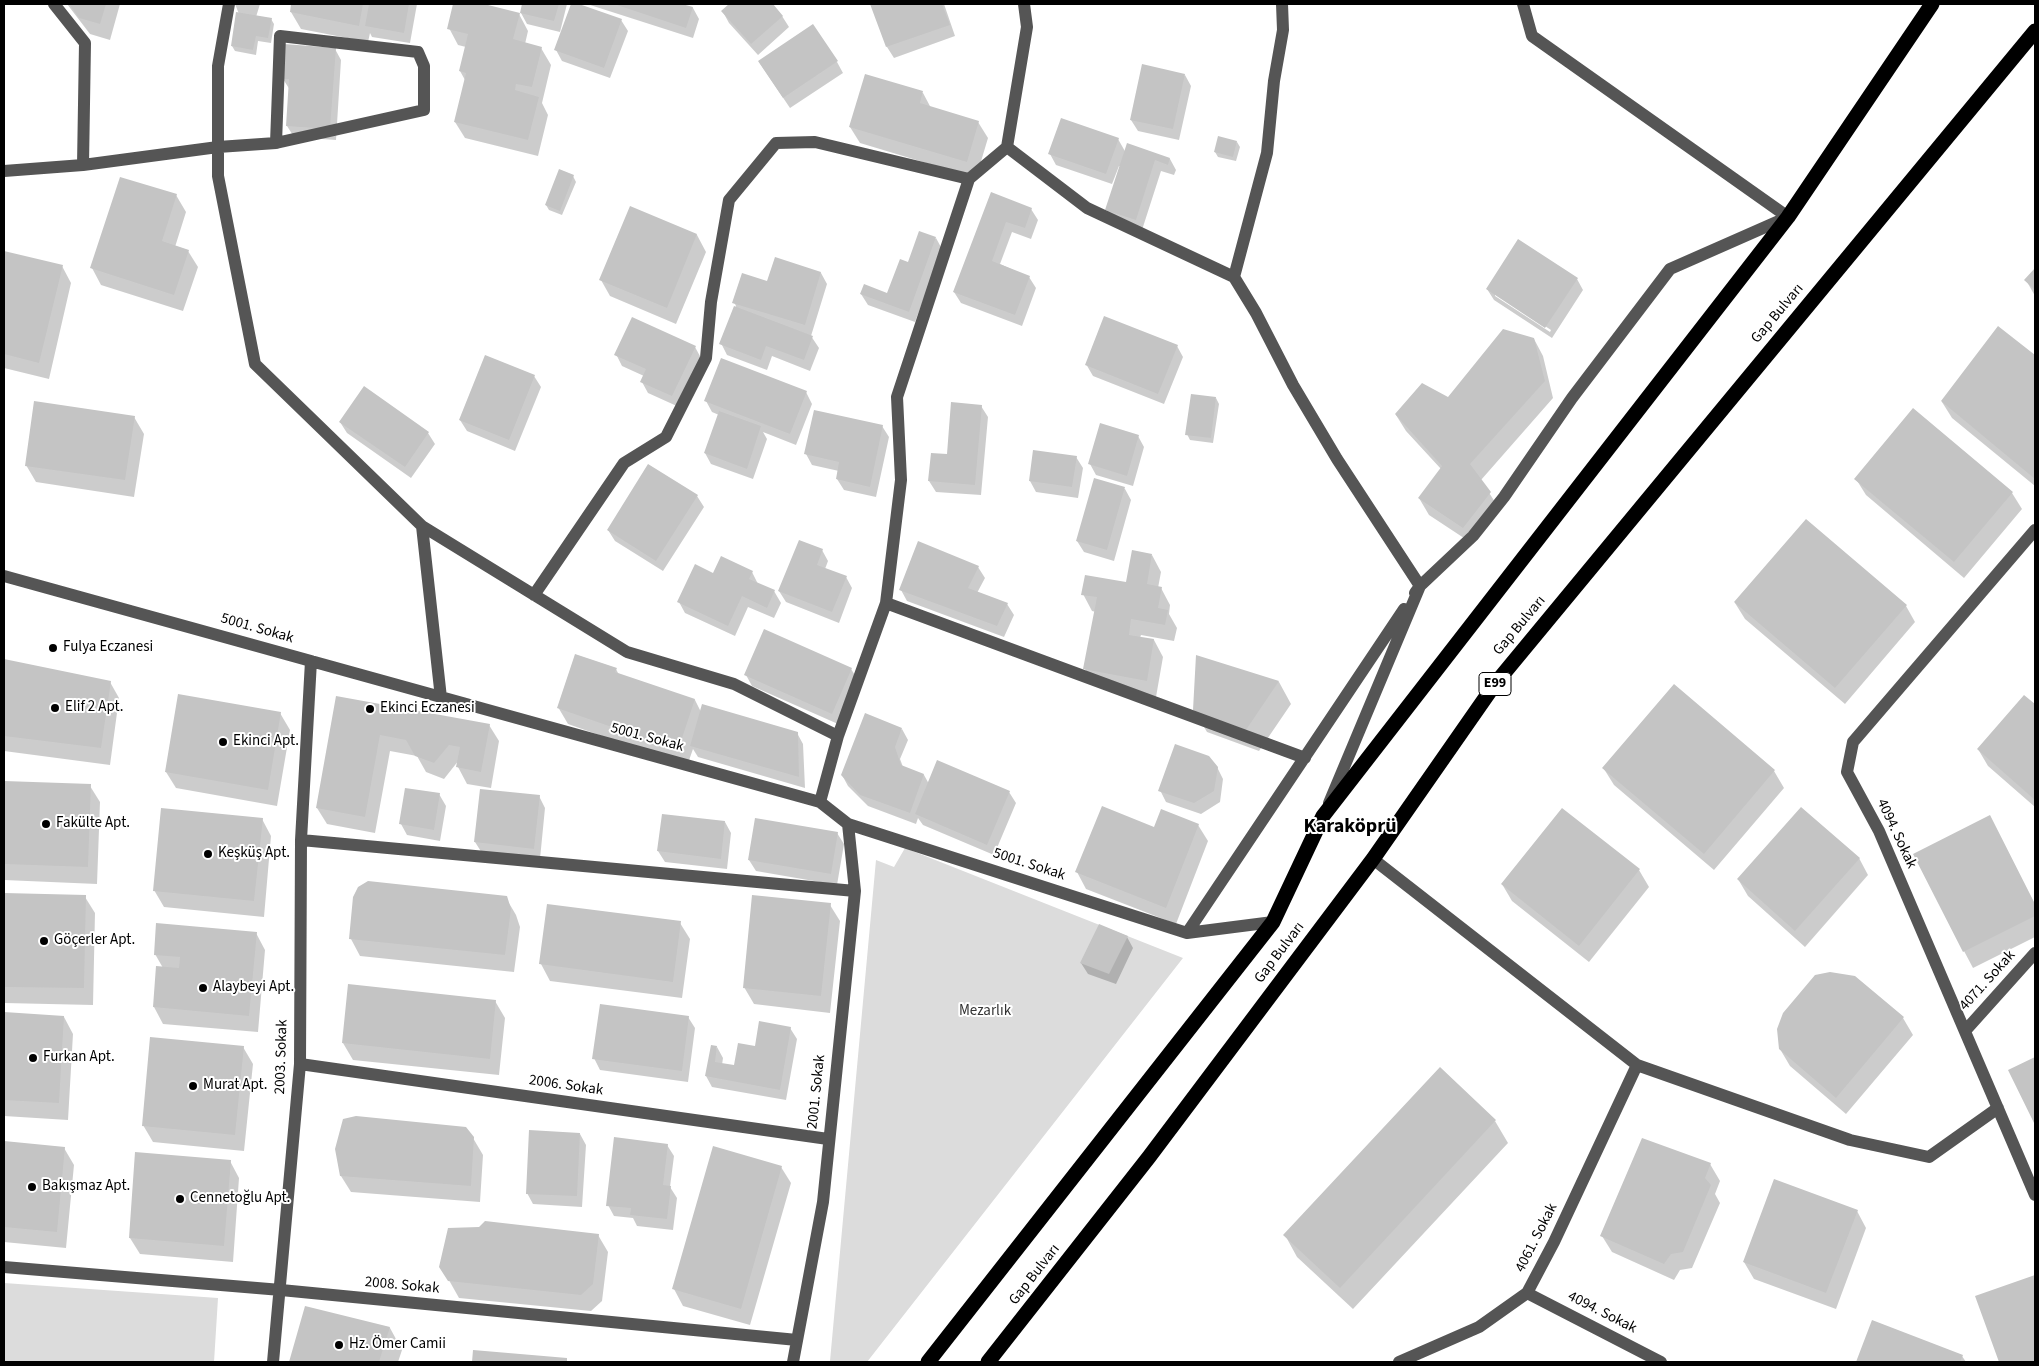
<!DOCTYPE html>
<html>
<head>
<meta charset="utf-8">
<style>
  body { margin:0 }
  #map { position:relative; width:2039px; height:1366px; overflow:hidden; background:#fff; font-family:"Source Sans 3",sans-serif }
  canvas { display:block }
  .frame { position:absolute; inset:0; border:5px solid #000; pointer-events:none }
</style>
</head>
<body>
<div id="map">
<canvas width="2039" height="1366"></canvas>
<div class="frame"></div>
</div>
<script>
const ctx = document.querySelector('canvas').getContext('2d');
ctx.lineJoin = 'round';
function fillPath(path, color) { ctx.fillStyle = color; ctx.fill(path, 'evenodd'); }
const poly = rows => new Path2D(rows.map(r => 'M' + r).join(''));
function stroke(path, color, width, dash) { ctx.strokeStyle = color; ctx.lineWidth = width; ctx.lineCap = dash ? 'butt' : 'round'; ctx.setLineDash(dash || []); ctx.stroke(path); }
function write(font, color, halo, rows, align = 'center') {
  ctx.font = font + ' "Source Sans 3",sans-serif'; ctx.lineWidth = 4; ctx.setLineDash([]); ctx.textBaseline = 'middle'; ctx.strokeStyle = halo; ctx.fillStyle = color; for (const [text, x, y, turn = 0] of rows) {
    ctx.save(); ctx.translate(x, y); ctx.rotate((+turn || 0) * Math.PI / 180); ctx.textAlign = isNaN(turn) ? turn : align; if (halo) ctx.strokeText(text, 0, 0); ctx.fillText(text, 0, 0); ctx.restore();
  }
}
const green = poly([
  [905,848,1183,958,867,1362,833,1362,830,1361,876,860,894,867],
  [4,1283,218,1298,214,1362,4,1362]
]);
const shadow = poly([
  [67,4,120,4,110,40,90,34],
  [235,4,260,4,256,17,271,19,274,24,271,43,258,41,256,55,235,51,232,46,239,14],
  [293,4,417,4,410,43,372,37,370,33,368,42,301,29,291,12],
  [455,4,479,4,519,14,528,31,525,44,541,48,551,65,542,103,548,115,538,156,465,138,455,122,465,80,460,71,466,47,458,45,449,28],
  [523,4,567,4,560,32,527,24,521,13],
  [573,4,621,20,628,31,610,78,562,61,556,50],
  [587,4,678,4,693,8,699,19,693,38],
  [731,4,771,4,782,16,789,27,758,55,729,23,723,12],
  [872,4,944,4,955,36,894,58,887,47],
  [335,49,341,60,336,140,294,137,287,126,290,90,283,79],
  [759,62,837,62,843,73,790,108],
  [866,75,923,93,931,108,978,122,988,138,976,178,860,143,850,127],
  [1185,75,1191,86,1179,140,1138,131,1131,120],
  [1118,139,1126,153,1170,159,1176,170,1174,175,1161,171,1142,230,1113,221,1107,210,1121,166,1119,166,1112,184,1056,165,1050,154],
  [1237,142,1240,147,1236,161,1218,157,1215,152],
  [573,176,576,182,562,215,549,210,546,205],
  [992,194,1031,209,1038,220,1031,239,1012,232,1000,264,1029,277,1036,288,1022,326,961,303,954,292],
  [176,195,186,212,175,247,188,251,198,267,183,311,101,285,92,268],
  [631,208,697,235,706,252,676,324,610,296,601,280],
  [936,238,942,249,915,322,868,305,861,294,888,295,909,264],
  [4,252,62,266,71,283,49,379,4,368],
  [2035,270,2035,296,2026,280],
  [821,273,827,284,811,336,819,348,810,371,772,356,767,370,727,355,721,343,736,306,734,302,768,282],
  [1577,279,1583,290,1552,338,1494,300,1487,289],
  [1495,293,1551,330,1550,332,1495,296],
  [1998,327,2035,357,2035,486,1952,418,1942,402],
  [1534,339,1543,356,1553,398,1481,480,1500,510,1473,544,1429,515,1419,498,1441,469,1406,431,1396,415,1449,398],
  [1177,346,1183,357,1164,404,1093,376,1086,364],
  [695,347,701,358,679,407,648,393,642,382,644,376,622,366,616,354],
  [534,376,541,387,515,451,467,431,460,420],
  [806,392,812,404,796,445,763,432,767,439,753,479,711,464,705,453,719,415,712,412,706,401],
  [1216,398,1219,404,1213,443,1190,440,1187,434],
  [981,406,988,417,981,495,936,492,929,481],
  [134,417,144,434,134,497,36,482,26,465],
  [340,422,428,433,435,444,411,478,347,433],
  [882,426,889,437,876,497,844,490,837,479,839,471,812,465,806,454],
  [1138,436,1144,447,1133,486,1096,475,1090,464],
  [1076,457,1083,468,1078,498,1036,492,1030,481],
  [1856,479,2012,493,2022,509,1964,578,1866,495],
  [1095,480,1125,489,1131,500,1114,561,1084,552,1077,541],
  [697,496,704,507,663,571,615,541,608,530],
  [918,543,978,567,985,578,977,593,1007,604,1014,615,1004,637,907,601,901,590],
  [822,550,828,561,825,569,846,577,852,588,839,623,786,602,779,591],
  [1152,555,1161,572,1158,588,1161,588,1170,605,1169,614,1177,628,1174,641,1141,635,1140,638,1154,640,1163,657,1156,697,1094,685,1085,669,1096,612,1092,611,1083,594,1127,584],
  [752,572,758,584,774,591,781,603,774,618,748,607,735,636,685,613,679,602,714,575],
  [1735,603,1906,606,1915,622,1845,704,1745,619],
  [1197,656,1279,682,1291,704,1259,751,1207,732,1194,710],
  [4,660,110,682,119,698,110,765,4,751],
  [616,669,619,675,695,700,701,712,797,733,803,744,805,788,698,757,693,749,687,766,568,724,558,707],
  [851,669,858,680,838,724,752,686,746,675],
  [2024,696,2035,706,2035,807,1988,766,1978,749],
  [337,697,489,725,499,741,491,788,467,784,458,767,459,760,444,779,426,772,417,756,390,751,375,833,327,824,317,808],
  [280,713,290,730,277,806,176,788,166,772],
  [902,729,908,740,900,759,903,767,924,775,929,784,1009,792,1016,803,994,855,923,825,918,818,916,824,868,806,848,786,842,775],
  [1217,767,1223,779,1220,802,1201,814,1166,802,1160,790],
  [1604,769,1774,771,1784,788,1714,870,1614,785],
  [4,782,90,786,100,802,97,884,4,880],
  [439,794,446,806,440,841,407,835,401,824],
  [539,796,545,808,540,859,482,853,475,842],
  [1990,817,2035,905,2035,937,1973,968,1964,951],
  [262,819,271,836,264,917,164,907,154,890],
  [725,822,731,833,727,869,665,862,658,851],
  [1198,825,1208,841,1176,924,1086,889,1077,872,1155,828],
  [837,833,844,844,837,885,756,871,749,860],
  [1859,858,1868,875,1805,947,1748,896,1738,879],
  [1639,870,1649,887,1589,962,1512,901,1502,884],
  [4,895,85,897,95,913,93,1005,4,1003],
  [506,898,516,915,520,927,514,972,360,956,351,939],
  [830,905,840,921,830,1013,754,1004,744,987],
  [680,923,690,939,682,998,550,981,541,964],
  [256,933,265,950,258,1032,163,1024,154,1007,157,968,163,968,155,954],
  [1127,937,1133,948,1116,984,1088,974,1081,963],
  [1854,977,1903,1018,1913,1035,1846,1114,1790,1066,1780,1049],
  [495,1001,505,1018,499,1075,353,1060,343,1043],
  [4,1013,64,1017,73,1034,68,1120,4,1116],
  [688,1017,695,1028,688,1082,600,1070,594,1058],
  [790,1028,797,1039,786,1100,712,1087,706,1076,717,1047,723,1058,722,1065,735,1067,756,1047],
  [243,1047,253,1064,244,1151,153,1142,143,1125],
  [2035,1058,2035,1122,2010,1071],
  [1495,1121,1508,1143,1353,1309,1297,1257,1285,1235],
  [580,1134,586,1145,582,1207,533,1204,527,1193],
  [473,1138,483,1155,480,1202,351,1192,341,1176],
  [4,1142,64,1148,74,1165,66,1248,4,1242],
  [667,1145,674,1156,670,1187,677,1198,673,1230,637,1226,633,1218,614,1216,608,1205],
  [230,1161,239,1178,233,1262,140,1254,130,1238],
  [1710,1164,1720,1181,1715,1194,1720,1203,1692,1268,1680,1270,1674,1280,1612,1252,1602,1236],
  [781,1167,791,1183,750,1325,683,1306,674,1289],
  [1857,1211,1866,1228,1836,1309,1754,1279,1744,1262],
  [598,1235,608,1252,602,1301,591,1311,459,1298,441,1266],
  [2035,1276,2035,1362,2001,1362,1977,1297],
  [306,1307,390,1328,402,1350,398,1362,290,1362],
  [1873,1322,1962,1356,1966,1362,1857,1362],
  [474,1351,566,1360,568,1362,473,1362]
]);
const building = poly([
  [69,4,106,4,100,24,79,18],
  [291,4,363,4,359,26,290,12],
  [369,4,409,4,404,33,365,26],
  [453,4,484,4,520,13,522,4,559,4,554,21,520,13,513,39,542,47,532,87,516,84,515,90,539,97,528,140,454,122,466,73,459,71,468,34,447,29],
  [571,4,579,4,622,19,604,68,554,50],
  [614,4,682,4,693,7,686,28],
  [729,4,773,4,783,16,751,44,721,11],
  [870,4,942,4,950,25,886,47],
  [236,12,272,18,268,38,256,36,253,50,231,46],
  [813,24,838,61,783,98,758,61],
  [284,44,336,48,330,129,286,126,289,79,282,79],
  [1142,64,1185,74,1173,129,1130,120],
  [865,74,923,91,920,103,979,121,967,162,849,127],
  [1061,118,1119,138,1106,174,1048,154],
  [1218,136,1237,141,1233,157,1214,152],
  [1127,143,1170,158,1168,165,1155,160,1136,220,1105,210],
  [559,169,574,175,560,211,545,205],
  [120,177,177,194,162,241,189,250,174,295,90,268],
  [991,192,1032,208,1025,228,1006,222,992,261,1030,276,1015,315,953,292],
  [630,206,697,234,667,308,599,280],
  [919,231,936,237,909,312,860,294,864,284,887,293,900,259,908,262],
  [1518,239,1578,278,1545,328,1486,289],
  [4,251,63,265,39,363,4,354],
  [775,257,821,272,805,325,732,303,742,273,767,281],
  [2035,268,2035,290,2024,280],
  [734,306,813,336,804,360,766,346,761,360,719,344],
  [1104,316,1178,345,1158,394,1085,365],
  [632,317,696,346,672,396,640,382,646,369,614,355],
  [1998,326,2035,355,2035,479,1941,401],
  [1503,329,1534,338,1545,381,1470,464,1491,492,1463,528,1418,498,1442,466,1395,414,1422,383,1448,397],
  [485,355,535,375,509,440,459,420],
  [721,358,807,391,790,434,704,401],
  [364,386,429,432,405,467,339,422],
  [1191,394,1216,397,1211,438,1185,435],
  [34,401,135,416,125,480,25,466],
  [951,402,982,405,975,485,928,481,931,453,947,454],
  [1913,408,2013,492,1954,562,1854,479],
  [814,410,883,425,870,487,836,479,839,462,804,454],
  [719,411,761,426,747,469,704,453],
  [1100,423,1139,435,1127,476,1088,464],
  [1033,450,1077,456,1072,487,1029,481],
  [648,464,698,495,656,561,607,530],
  [1094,478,1125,487,1107,550,1076,541],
  [1806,519,1907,605,1835,688,1734,602],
  [799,540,823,549,817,565,847,576,832,612,778,591],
  [918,541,979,566,968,588,1008,603,997,626,899,590],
  [1132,550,1152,554,1147,584,1162,587,1158,608,1168,610,1165,625,1131,619,1129,635,1154,639,1147,681,1083,669,1097,597,1081,595,1085,575,1126,582],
  [721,556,753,571,749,579,775,590,767,608,742,596,728,626,677,602,695,564,713,573],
  [764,629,852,668,832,714,744,675],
  [575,654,617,668,615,672,695,699,678,750,557,708],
  [1196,655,1279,681,1246,730,1193,710],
  [4,659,111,681,101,748,4,736],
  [1674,684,1775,770,1704,854,1602,768],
  [178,694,281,712,268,790,165,772],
  [2024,695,2035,704,2035,800,1977,749],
  [336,696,490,724,481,772,456,767,460,747,449,745,434,763,415,756,406,740,380,735,365,817,316,808],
  [702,704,798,732,799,777,690,746],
  [865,713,902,728,895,747,901,765,924,774,910,813,860,795,841,775],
  [1175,744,1209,756,1218,767,1214,791,1194,803,1158,791],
  [937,760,1010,791,987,845,915,814],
  [4,781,91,784,88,867,4,864],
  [405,788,440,793,434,830,399,824],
  [480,789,540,795,534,849,474,842],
  [1102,806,1154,827,1161,809,1199,824,1166,908,1075,872],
  [1801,807,1860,858,1795,931,1737,879],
  [161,808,263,818,254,901,153,891],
  [1562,808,1640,869,1579,946,1501,884],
  [662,814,725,821,721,859,657,851],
  [1990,815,2035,904,2035,916,1963,952,1913,854],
  [755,818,838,832,831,874,748,860],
  [368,881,507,896,511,909,505,955,349,939,353,897,358,887],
  [4,893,86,895,84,988,4,987],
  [752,895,831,903,821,996,743,988],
  [547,904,681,921,673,982,539,964],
  [156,923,257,932,249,1016,153,1007,156,966,179,968,180,957,154,955],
  [1099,924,1128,936,1109,974,1080,963],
  [1830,972,1855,976,1904,1017,1836,1098,1779,1049,1777,1029,1783,1013,1815,975],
  [348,984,496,1000,490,1059,342,1043],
  [600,1004,689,1016,682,1071,592,1059],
  [4,1012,64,1016,59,1103,4,1100],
  [759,1021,791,1027,780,1090,705,1076,711,1045,717,1046,715,1062,734,1065,738,1043,755,1046],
  [150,1037,244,1046,235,1135,142,1126],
  [2035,1057,2035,1125,2008,1070],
  [1440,1067,1496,1120,1340,1288,1283,1235],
  [356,1116,466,1127,474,1137,471,1186,340,1176,335,1149,343,1119],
  [529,1130,580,1133,577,1196,526,1194],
  [614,1137,668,1144,663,1185,671,1186,667,1219,630,1215,631,1208,606,1206],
  [1642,1138,1711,1163,1705,1178,1711,1185,1683,1252,1671,1254,1664,1264,1600,1236],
  [4,1141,65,1147,57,1232,4,1227],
  [713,1146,782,1166,741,1309,672,1289],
  [135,1152,231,1160,224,1246,129,1238],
  [1774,1179,1858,1210,1826,1293,1743,1262],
  [485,1221,599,1234,593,1284,581,1295,448,1281,439,1267,448,1228,479,1227],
  [2035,1275,2035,1362,1999,1362,1975,1296],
  [305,1306,390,1327,379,1362,289,1362],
  [1872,1320,1963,1355,1960,1362,1856,1362],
  [473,1350,567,1358,567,1362,472,1362]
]);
const minor = poly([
  [54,4,85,43,83,165],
  [229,4,218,66,218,176,255,364,422,526,627,652,734,684,838,736],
  [1024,4,1027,27,1007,147,1087,208,1234,277,1256,313,1293,385,1337,459,1420,586,1329,803],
  [1523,4,1532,36,1788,217],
  [4,171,83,165,218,147,276,143,424,110,424,66,418,52,280,36,276,143],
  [1234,277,1267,153,1274,81,1283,30,1282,4],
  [422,526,441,698],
  [2035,530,1853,742,1847,772,1879,831,2035,1195],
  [4,576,820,802,848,824,1187,933,1273,922],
  [1415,593,1420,586,1473,536,1504,497,1572,398,1670,269,1788,217],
  [534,595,624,463,666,437,706,358,711,302,729,200,776,143,815,142,969,179,1007,147],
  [886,603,1305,758],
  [820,802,838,736,886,603,901,480,897,397,969,179],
  [301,840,855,891],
  [1373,859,1637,1065,1850,1140,1929,1157,1998,1108],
  [1187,933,1404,609],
  [1965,1031,2035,953],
  [300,1064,828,1139],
  [4,1267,281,1290,797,1340],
  [1527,1293,1661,1362],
  [273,1362,300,1064,301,840,311,661],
  [793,1362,823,1202,855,891,848,824],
  [1399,1362,1479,1327,1527,1293,1554,1242,1637,1065]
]);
const highway = poly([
  [928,1362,1273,922,1323,816,1788,217,1932,4],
  [988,1362,1149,1157,1373,859,1495,684,2035,31]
]);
const markers = [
  [53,648,5,"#000"],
  [55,708,5,"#000"],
  [370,709,5,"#000"],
  [223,742,5,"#000"],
  [46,824,5,"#000"],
  [208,854,5,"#000"],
  [44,941,5,"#000"],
  [203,988,5,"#000"],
  [33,1058,5,"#000"],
  [193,1086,5,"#000"],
  [32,1187,5,"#000"],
  [180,1199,5,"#000"],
  [339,1345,5,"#000"]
];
const shields = [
  [1495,684,32]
];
const shieldNames = [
  ["E99",1495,684]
];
const streetNames = [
  ["Gap Bulvarı",1778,314,-50],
  ["Gap Bulvarı",1520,626,-50],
  ["5001. Sokak",257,629,16],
  ["5001. Sokak",647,738,15],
  ["4094. Sokak",1896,834,65],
  ["5001. Sokak",1029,865,18],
  ["Gap Bulvarı",1280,953,-53],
  ["4071. Sokak",1988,981,-48],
  ["2003. Sokak",282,1057,-88],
  ["2006. Sokak",566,1086,8],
  ["2001. Sokak",817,1092,-84],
  ["4061. Sokak",1537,1238,-63],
  ["Gap Bulvarı",1035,1275,-52],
  ["2008. Sokak",402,1286,5],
  ["4094. Sokak",1602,1313,27]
];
const poiNames = [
  ["Fulya Eczanesi",63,648],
  ["Elif 2 Apt.",65,708],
  ["Ekinci Eczanesi",380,709],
  ["Ekinci Apt.",233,742],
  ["Fakülte Apt.",56,824],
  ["Keşküş Apt.",218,854],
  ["Göçerler Apt.",54,941],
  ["Alaybeyi Apt.",213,988],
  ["Furkan Apt.",43,1058],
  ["Murat Apt.",203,1086],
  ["Bakışmaz Apt.",42,1187],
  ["Cennetoğlu Apt.",190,1199],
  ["Hz. Ömer Camii",349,1345]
];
const parkNames = [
  ["Mezarlık",985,1012]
];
const districtNames = [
  ["Karaköprü",1350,828]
];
fillPath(green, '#dcdcdc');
fillPath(shadow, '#0003');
fillPath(building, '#c4c4c4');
stroke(minor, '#555', 12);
stroke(highway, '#000', 15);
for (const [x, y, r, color] of markers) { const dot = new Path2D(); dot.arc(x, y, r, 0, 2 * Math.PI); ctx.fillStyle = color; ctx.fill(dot); stroke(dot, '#fff', 2); }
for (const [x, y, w] of shields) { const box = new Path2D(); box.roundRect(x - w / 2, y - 11.5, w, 23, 4); ctx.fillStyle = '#fff'; ctx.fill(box); stroke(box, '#000', 1); }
write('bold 14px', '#000', null, shieldNames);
write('15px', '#000', '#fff', streetNames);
write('15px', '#000', '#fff', poiNames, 'left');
write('15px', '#333', '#fff', parkNames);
write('bold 20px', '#000', '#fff', districtNames);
</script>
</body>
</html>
